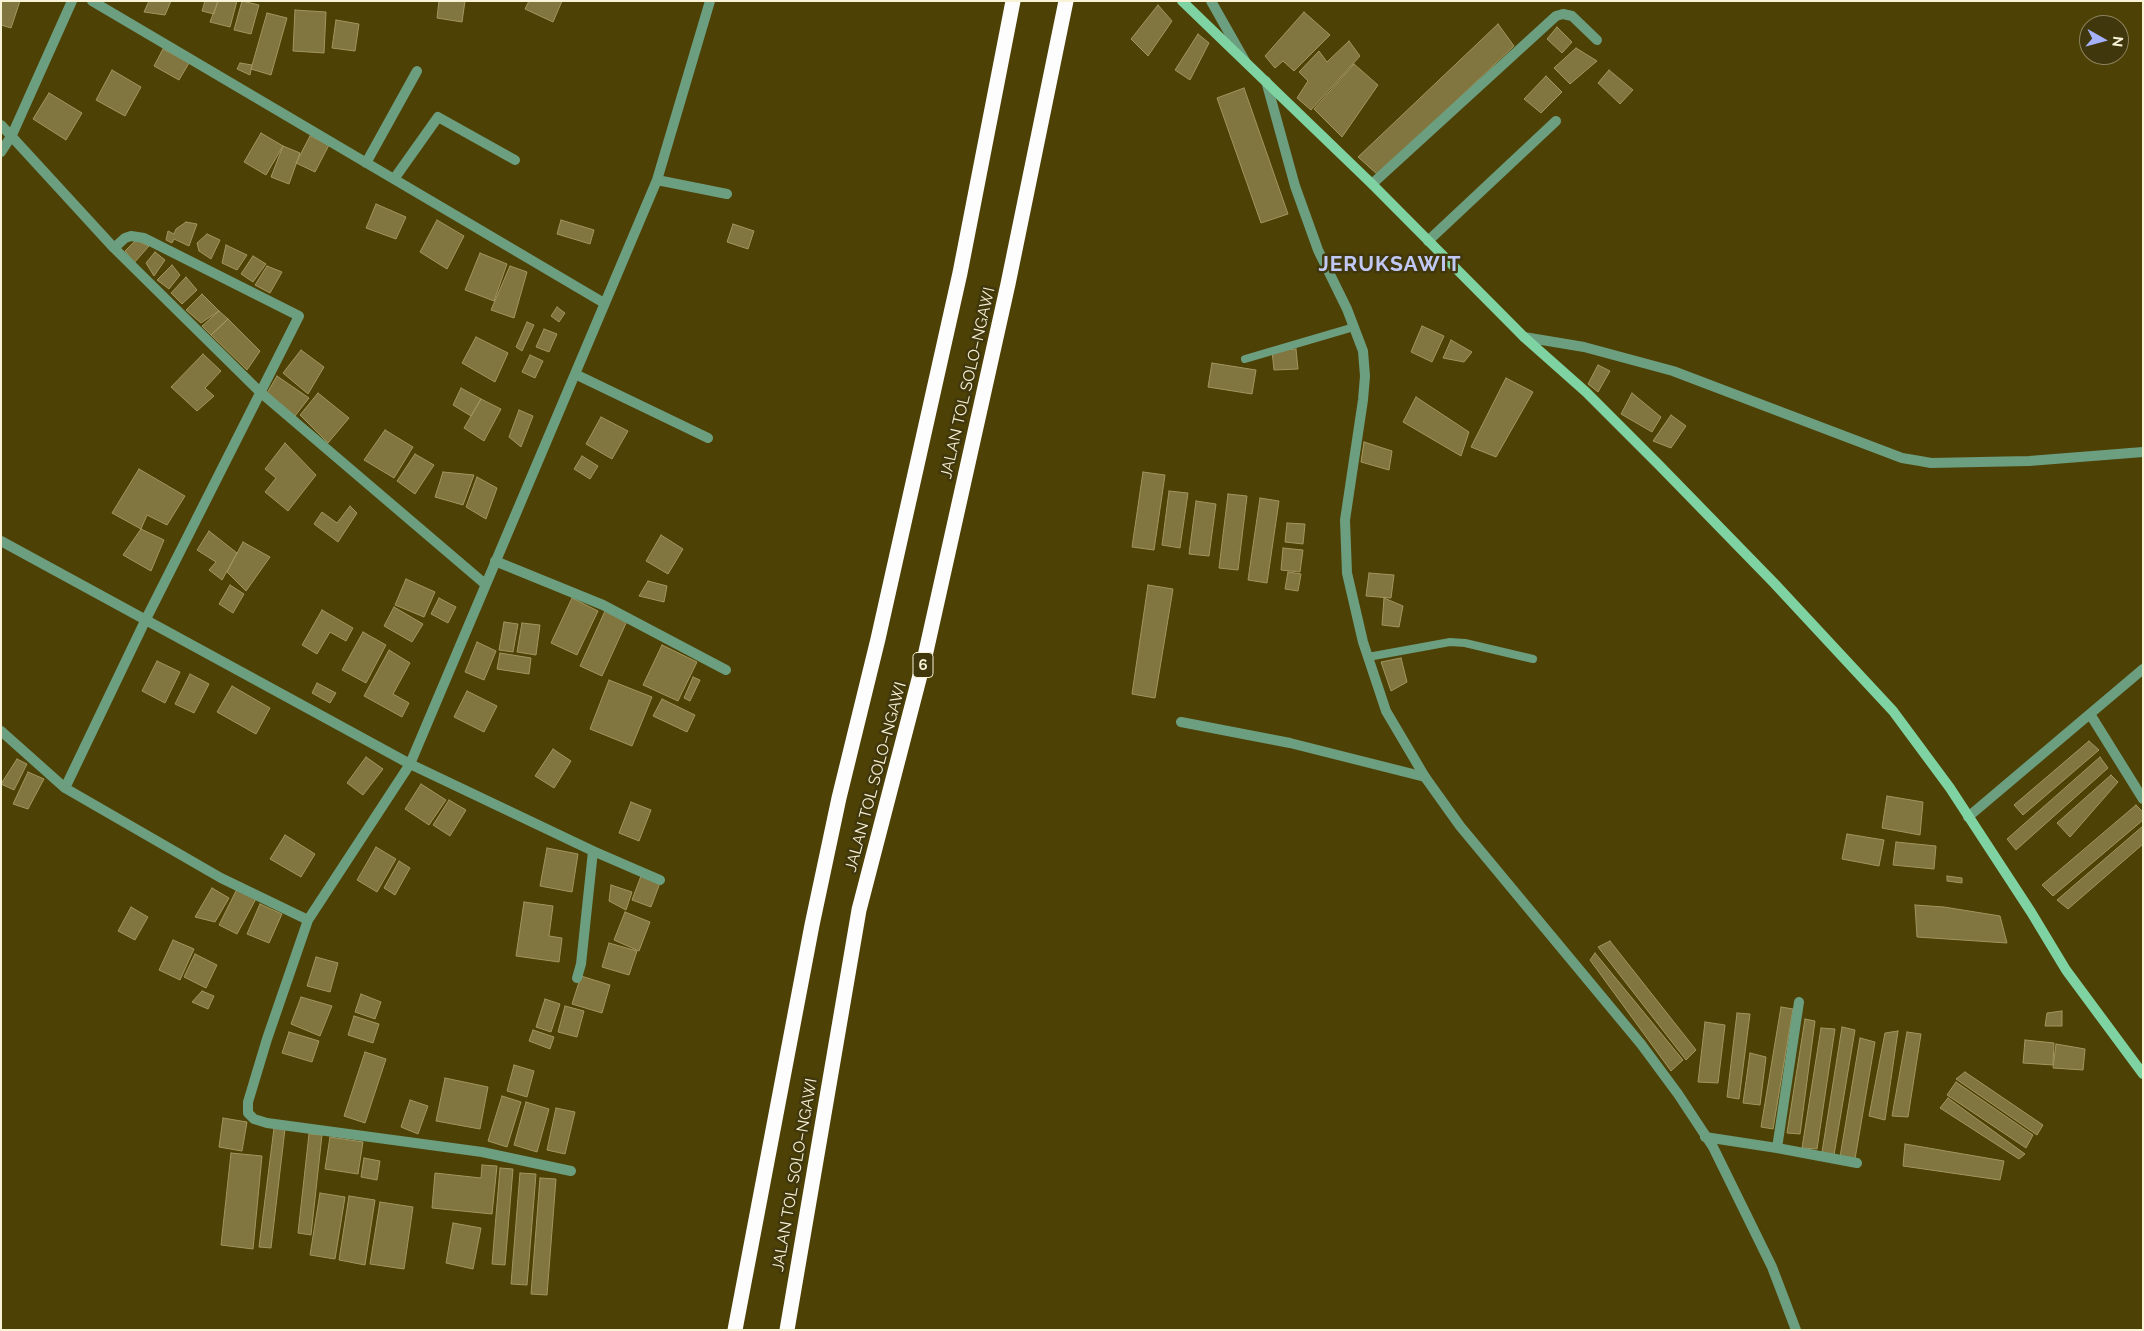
<!DOCTYPE html>
<html>
<head>
<meta charset="utf-8">
<style>
  body { margin:0 }
  #map { position:relative; width:2144px; height:1331px; overflow:hidden; background:#4d4105; font-family:Raleway,sans-serif }
  canvas { display:block }
  .frame { position:absolute; inset:0; border:2px solid #f8f2d6; pointer-events:none }
  .north { position:absolute; left:2079px; top:15px; width:50px; height:50px; box-sizing:border-box; background:#40370d; border:1px solid #8a825d; border-radius:50%; rotate:97deg; font-size:14px; font-weight:700; line-height:20px; text-align:center; color:#f8f2d6 }
  .north::after { content:''; display:block; margin:auto; width:18px; height:22px; background:#a6b1fc; clip-path:polygon(50% 0,100% 100%,50% 72%,0 100%) }
</style>
</head>
<body>
<div id="map">
<canvas width="2144" height="1331"></canvas>
<div class="frame"></div>
<div class="north">N</div>
</div>
<script>
const ctx = document.querySelector('canvas').getContext('2d');
ctx.lineJoin = 'round';
function fillPath(path, color) { ctx.fillStyle = color; ctx.fill(path, 'evenodd'); }
const poly = rows => new Path2D(rows.map(r => 'M' + r).join(''));
function stroke(path, color, width, dash) { ctx.strokeStyle = color; ctx.lineWidth = width; ctx.lineCap = dash ? 'butt' : 'round'; ctx.setLineDash(dash || []); ctx.stroke(path); }
function write(font, color, halo, rows, align = 'center') {
  ctx.font = font + ' Raleway,sans-serif'; ctx.lineWidth = 5; ctx.setLineDash([]); ctx.textBaseline = 'middle'; ctx.strokeStyle = halo; ctx.fillStyle = color; for (const [text, x, y, turn = 0] of rows) {
    ctx.save(); ctx.translate(x, y); ctx.rotate((+turn || 0) * Math.PI / 180); ctx.textAlign = isNaN(turn) ? turn : align; if (halo) ctx.strokeText(text, 0, 0); ctx.fillText(text, 0, 0); ctx.restore();
  }
}
const building = poly([
  [1,1,20,1,11,28,1,25,1,1],
  [149,1,171,1,165,15,144,12,149,1],
  [205,1,218,1,214,14,202,11,205,1],
  [218,1,237,1,230,27,210,22,218,1],
  [242,1,259,5,251,34,234,30,242,1],
  [439,1,465,1,462,22,437,18,439,1],
  [529,1,562,1,553,22,525,9,529,1],
  [1158,5,1172,21,1148,56,1131,39,1158,5],
  [295,10,326,12,324,53,293,51,295,10],
  [1304,12,1330,35,1294,71,1283,61,1275,68,1265,56,1304,12],
  [267,13,287,18,271,75,251,69,267,13],
  [336,20,359,24,355,51,332,48,336,20],
  [1498,24,1514,46,1378,175,1358,157,1498,24],
  [1557,27,1572,42,1562,53,1547,39,1557,27],
  [1198,34,1209,43,1190,80,1175,70,1198,34],
  [1349,41,1360,56,1311,110,1297,98,1308,81,1299,72,1319,51,1327,62,1349,41],
  [1576,48,1597,61,1570,84,1554,68,1576,48],
  [163,49,189,63,179,80,154,66,163,49],
  [240,63,252,65,250,75,237,69,240,63],
  [1354,64,1378,85,1342,137,1314,109,1354,64],
  [112,70,141,87,125,116,96,100,112,70],
  [1609,70,1633,90,1620,104,1598,83,1609,70],
  [1546,76,1562,92,1541,113,1524,99,1546,76],
  [1244,88,1288,214,1261,223,1217,98,1244,88],
  [49,93,82,113,66,140,33,119,49,93],
  [261,133,283,146,266,175,244,162,261,133],
  [310,136,329,145,315,172,296,163,310,136],
  [283,146,300,153,289,184,271,177,283,146],
  [376,204,406,217,396,239,366,228,376,204],
  [437,220,464,236,447,269,420,252,437,220],
  [561,220,594,230,590,244,557,234,561,220],
  [186,222,197,224,189,246,174,239,172,243,166,240,168,231,174,234,176,229,186,222],
  [733,224,754,231,748,249,727,242,733,224],
  [207,234,220,240,211,259,199,251,197,243,207,234],
  [136,240,149,246,134,263,125,251,136,240],
  [226,245,247,255,237,270,222,263,226,245],
  [155,252,165,260,154,276,146,263,155,252],
  [480,253,507,264,494,301,465,290,480,253],
  [253,256,266,264,253,282,241,274,253,256],
  [172,265,180,275,169,289,157,280,172,265],
  [267,266,282,272,270,293,255,285,267,266],
  [510,266,527,272,514,318,491,310,510,266],
  [186,277,197,290,182,304,171,293,186,277],
  [202,294,219,311,201,323,186,310,202,294],
  [557,307,565,313,559,322,551,316,557,307],
  [219,311,228,319,211,335,202,326,219,311],
  [228,319,260,351,247,370,211,335,228,319],
  [527,322,534,325,522,351,516,347,527,322],
  [1422,326,1444,336,1432,362,1411,352,1422,326],
  [544,329,557,334,549,352,536,347,544,329],
  [476,337,508,353,495,382,462,363,476,337],
  [1451,340,1472,352,1464,362,1443,358,1451,340],
  [1296,349,1298,369,1274,370,1272,351,1296,349],
  [301,350,324,367,308,394,283,373,301,350],
  [203,354,221,371,205,388,214,396,197,411,171,387,203,354],
  [530,355,543,361,535,378,522,372,530,355],
  [1212,363,1256,370,1252,394,1208,387,1212,363],
  [1598,365,1610,371,1598,392,1588,384,1598,365],
  [277,376,309,398,295,416,267,393,277,376],
  [1506,378,1533,392,1496,457,1471,447,1506,378],
  [461,388,481,399,471,416,453,405,461,388],
  [318,393,349,418,328,443,300,415,318,393],
  [1632,393,1661,417,1652,432,1621,414,1632,393],
  [1416,397,1469,432,1461,456,1403,422,1416,397],
  [481,399,501,409,484,441,464,428,481,399],
  [519,410,533,416,521,447,509,437,519,410],
  [1671,415,1686,426,1671,448,1653,441,1671,415],
  [601,417,628,431,612,459,586,444,601,417],
  [385,430,413,447,394,478,364,460,385,430],
  [1364,442,1392,451,1389,470,1361,462,1364,442],
  [285,443,316,475,288,511,265,492,276,478,265,469,285,443],
  [415,454,434,465,415,494,397,481,415,454],
  [582,456,598,466,590,479,574,469,582,456],
  [139,469,185,496,167,525,147,515,141,529,112,513,139,469],
  [443,472,474,475,463,505,435,497,443,472],
  [1143,472,1165,475,1154,550,1132,547,1143,472],
  [477,477,497,488,486,519,466,507,477,477],
  [1169,491,1188,493,1180,548,1162,545,1169,491],
  [1228,494,1247,496,1238,570,1219,568,1228,494],
  [1260,498,1279,501,1267,583,1248,580,1260,498],
  [1196,501,1216,504,1209,556,1189,554,1196,501],
  [350,506,357,513,338,542,314,524,322,512,337,523,350,506],
  [1287,523,1305,524,1303,544,1285,542,1287,523],
  [141,529,164,540,151,571,123,555,141,529],
  [209,531,237,553,222,580,209,570,216,562,197,550,209,531],
  [661,535,683,549,668,574,646,561,661,535],
  [243,542,270,557,246,591,227,572,243,542],
  [1283,548,1303,550,1300,572,1281,570,1283,548],
  [1288,572,1301,574,1298,591,1285,589,1288,572],
  [1369,573,1394,575,1391,598,1366,596,1369,573],
  [406,579,435,592,424,617,395,605,406,579],
  [648,581,667,586,664,602,639,596,648,581],
  [230,585,244,594,233,613,219,604,230,585],
  [1148,585,1173,589,1155,698,1132,694,1148,585],
  [439,598,456,607,448,623,431,614,439,598],
  [572,598,598,611,577,655,551,643,572,598],
  [1384,598,1403,606,1399,627,1382,625,1384,598],
  [394,607,423,624,412,642,384,626,394,607],
  [322,610,353,628,346,641,330,632,317,654,302,645,322,610],
  [605,611,627,621,602,676,580,666,605,611],
  [504,622,518,624,513,652,499,650,504,622],
  [522,623,540,625,536,655,517,652,522,623],
  [363,632,386,645,366,683,342,670,363,632],
  [477,642,496,651,484,680,465,672,477,642],
  [662,645,697,662,678,701,643,685,662,645],
  [389,650,410,663,393,694,409,703,402,717,364,696,389,650],
  [500,653,531,658,529,674,497,669,500,653],
  [1401,658,1407,682,1391,691,1381,662,1401,658],
  [157,661,180,672,165,703,142,691,157,661],
  [190,674,209,684,194,713,175,704,190,674],
  [693,677,700,680,690,701,684,698,693,677],
  [609,680,652,697,632,746,590,729,609,680],
  [317,683,336,693,330,703,312,693,317,683],
  [232,686,270,708,256,734,217,712,232,686],
  [467,691,497,706,484,732,454,717,467,691],
  [662,699,695,715,687,732,653,716,662,699],
  [2089,741,2099,750,2023,815,2014,805,2089,741],
  [553,749,571,761,554,788,535,776,553,749],
  [366,757,383,769,363,795,347,783,366,757],
  [2100,757,2108,768,2016,850,2007,839,2100,757],
  [17,759,27,764,14,790,1,784,17,759],
  [28,772,44,779,28,809,13,804,28,772],
  [2111,775,2118,782,2070,837,2057,823,2111,775],
  [421,784,446,800,429,825,405,809,421,784],
  [1887,796,1923,802,1920,835,1882,828,1887,796],
  [449,800,466,810,450,836,433,825,449,800],
  [631,802,651,810,639,841,619,833,631,802],
  [2136,805,2143,812,2143,820,2053,896,2042,885,2136,805],
  [2143,826,2143,844,2068,909,2057,900,2143,826],
  [1847,834,1884,840,1879,866,1842,859,1847,834],
  [285,835,315,854,301,877,270,859,285,835],
  [1896,842,1936,846,1934,869,1893,865,1896,842],
  [376,847,396,859,377,892,357,880,376,847],
  [547,848,578,854,572,892,540,886,547,848],
  [399,861,410,868,395,895,384,888,399,861],
  [641,876,660,883,651,907,632,900,641,876],
  [1947,876,1962,878,1962,883,1947,881,1947,876],
  [611,885,632,892,626,910,609,901,611,885],
  [238,887,257,897,237,934,219,925,238,887],
  [212,888,229,898,215,922,195,917,212,888],
  [524,902,553,906,549,936,562,938,559,962,516,956,524,902],
  [260,904,282,914,269,943,247,934,260,904],
  [1915,905,1944,907,2000,916,2007,943,1917,937,1915,905],
  [131,907,148,917,135,940,118,931,131,907],
  [625,912,650,922,639,951,614,940,625,912],
  [173,940,194,949,180,980,159,970,173,940],
  [1610,941,1696,1050,1686,1060,1598,947,1610,941],
  [609,943,637,951,629,975,602,967,609,943],
  [1595,953,1683,1060,1671,1071,1590,960,1595,953],
  [195,954,217,965,206,988,184,977,195,954],
  [316,957,338,963,330,992,307,986,316,957],
  [581,976,610,985,602,1013,572,1004,581,976],
  [202,991,214,996,208,1009,192,1002,202,991],
  [361,994,381,1002,375,1019,355,1012,361,994],
  [301,997,332,1006,320,1036,291,1024,301,997],
  [545,999,560,1004,551,1032,536,1027,545,999],
  [565,1006,584,1011,577,1037,558,1032,565,1006],
  [1781,1007,1793,1009,1773,1129,1761,1127,1781,1007],
  [2062,1011,2062,1026,2045,1026,2047,1013,2062,1011],
  [1737,1013,1750,1014,1739,1099,1727,1097,1737,1013],
  [354,1016,379,1024,373,1043,348,1035,354,1016],
  [1805,1019,1815,1021,1800,1134,1787,1133,1805,1019],
  [1705,1022,1725,1025,1718,1083,1698,1082,1705,1022],
  [1842,1027,1855,1030,1834,1155,1822,1152,1842,1027],
  [1821,1028,1835,1029,1817,1149,1802,1148,1821,1028],
  [533,1030,554,1037,550,1049,529,1041,533,1030],
  [1898,1031,1885,1120,1869,1116,1885,1033,1898,1031],
  [289,1032,319,1041,312,1062,282,1053,289,1032],
  [1907,1032,1921,1034,1908,1117,1892,1116,1907,1032],
  [1860,1038,1875,1042,1855,1159,1840,1157,1860,1038],
  [2025,1040,2054,1043,2053,1065,2023,1063,2025,1040],
  [2056,1044,2085,1049,2083,1070,2053,1068,2056,1044],
  [365,1052,386,1059,365,1123,344,1116,365,1052],
  [1750,1053,1766,1057,1760,1105,1743,1103,1750,1053],
  [514,1065,534,1071,527,1097,507,1091,514,1065],
  [1965,1072,2043,1125,2037,1135,1956,1079,1965,1072],
  [445,1078,488,1087,480,1129,436,1121,445,1078],
  [1956,1082,2033,1135,2026,1148,1947,1095,1956,1082],
  [502,1096,521,1102,507,1147,488,1141,502,1096],
  [1948,1098,2025,1154,2019,1159,1940,1108,1948,1098],
  [410,1100,428,1106,418,1134,401,1127,410,1100],
  [526,1102,549,1109,537,1152,514,1145,526,1102],
  [556,1108,575,1112,565,1154,547,1150,556,1108],
  [223,1118,247,1122,242,1151,219,1147,223,1118],
  [274,1128,285,1129,271,1248,259,1247,274,1128],
  [309,1134,322,1135,311,1235,298,1233,309,1134],
  [330,1137,363,1142,358,1174,325,1169,330,1137],
  [1905,1144,2004,1161,2000,1180,1903,1166,1905,1144],
  [231,1153,262,1156,253,1249,221,1245,231,1153],
  [364,1158,380,1161,377,1180,361,1177,364,1158],
  [482,1165,497,1166,492,1214,432,1208,435,1173,481,1178,482,1165],
  [500,1168,513,1169,505,1265,492,1264,500,1168],
  [520,1173,536,1174,527,1285,511,1284,520,1173],
  [540,1178,556,1179,547,1295,531,1294,540,1178],
  [320,1193,345,1197,335,1259,310,1255,320,1193],
  [349,1196,375,1200,365,1265,339,1260,349,1196],
  [380,1202,413,1207,404,1269,370,1264,380,1202],
  [453,1223,481,1228,473,1269,446,1263,453,1223]
]);
const service = poly([
  [1245,359,1354,327],
  [1368,657,1450,642,1465,643,1533,659]
]);
const minor = poly([
  [92,1,604,303],
  [1211,1,1245,61],
  [1,125,114,248,260,392,485,584],
  [1,152,12,135,72,1],
  [366,163,417,71],
  [394,179,438,117,515,160],
  [657,180,727,194],
  [1372,184,1556,16,1563,14,1572,16,1597,40],
  [1428,241,1556,121],
  [1524,337,1584,347,1673,371,1902,458,1920,461,1931,463,2029,461,2143,452],
  [575,374,708,438],
  [1,541,410,764,593,851,660,880],
  [495,561,603,605,726,670],
  [2090,714,2143,799],
  [1181,722,1290,743,1425,777],
  [1,731,65,788,221,878,308,920],
  [65,788,146,619,299,316,144,238,131,236,125,238,114,248],
  [1968,817,2143,669],
  [577,978,581,964,593,851],
  [1705,1137,1777,1148,1857,1163],
  [1777,1148,1799,1002],
  [571,1171,482,1152,267,1123,254,1119,248,1113,248,1102,267,1039,308,920,410,764,657,180,710,1]
]);
const tertiary = poly([
  [1266,81,1295,186,1318,250,1347,309,1363,351,1365,376,1363,400,1345,520,1347,573,1363,642,1386,711,1425,777,1460,826,1641,1044,1678,1094,1713,1147,1772,1267,1796,1330]
]);
const secondary = poly([
  [1182,1,1372,184,1524,337,1586,392,1659,465,1774,583,1893,711,1950,788,2031,912,2066,970,2143,1074]
]);
const motorway = poly([
  [735,1330,812,925,839,798,878,639,960,273,1013,1],
  [787,1330,859,910,925,656,1008,284,1066,1]
]);
const shields = [
  [923,665,20]
];
const shieldNames = [
  ["6",923,665]
];
const streetNames = [
  ["JALAN TOL SOLO–NGAWI",968,383,-77],
  ["JALAN TOL SOLO–NGAWI",876,777,-75],
  ["JALAN TOL SOLO–NGAWI",795,1175,-80]
];
const districtNames = [
  ["JERUKSAWIT",1390,265]
];
fillPath(building, '#817640');
stroke(building, '#a2965f', 1);
stroke(service, '#6c9e80', 8);
stroke(minor, '#6c9e80', 10);
stroke(tertiary, '#6c9e80', 10);
stroke(secondary, '#7fd2a1', 10);
stroke(motorway, '#fdfdfd', 15);
for (const [x, y, w] of shields) { const box = new Path2D(); box.roundRect(x - w / 2, y - 12.5, w, 25, 4); ctx.fillStyle = '#40370d'; ctx.fill(box); stroke(box, '#f8f2d6', 1); }
write('bold 15px', '#f8f2d6', null, shieldNames);
write('16px', '#f8f2d6', '#40370d', streetNames);
ctx.letterSpacing = '1px';
write('bold 21px', '#c1c8f3', '#40370d', districtNames);
ctx.letterSpacing = '0px';
</script>
</body>
</html>
